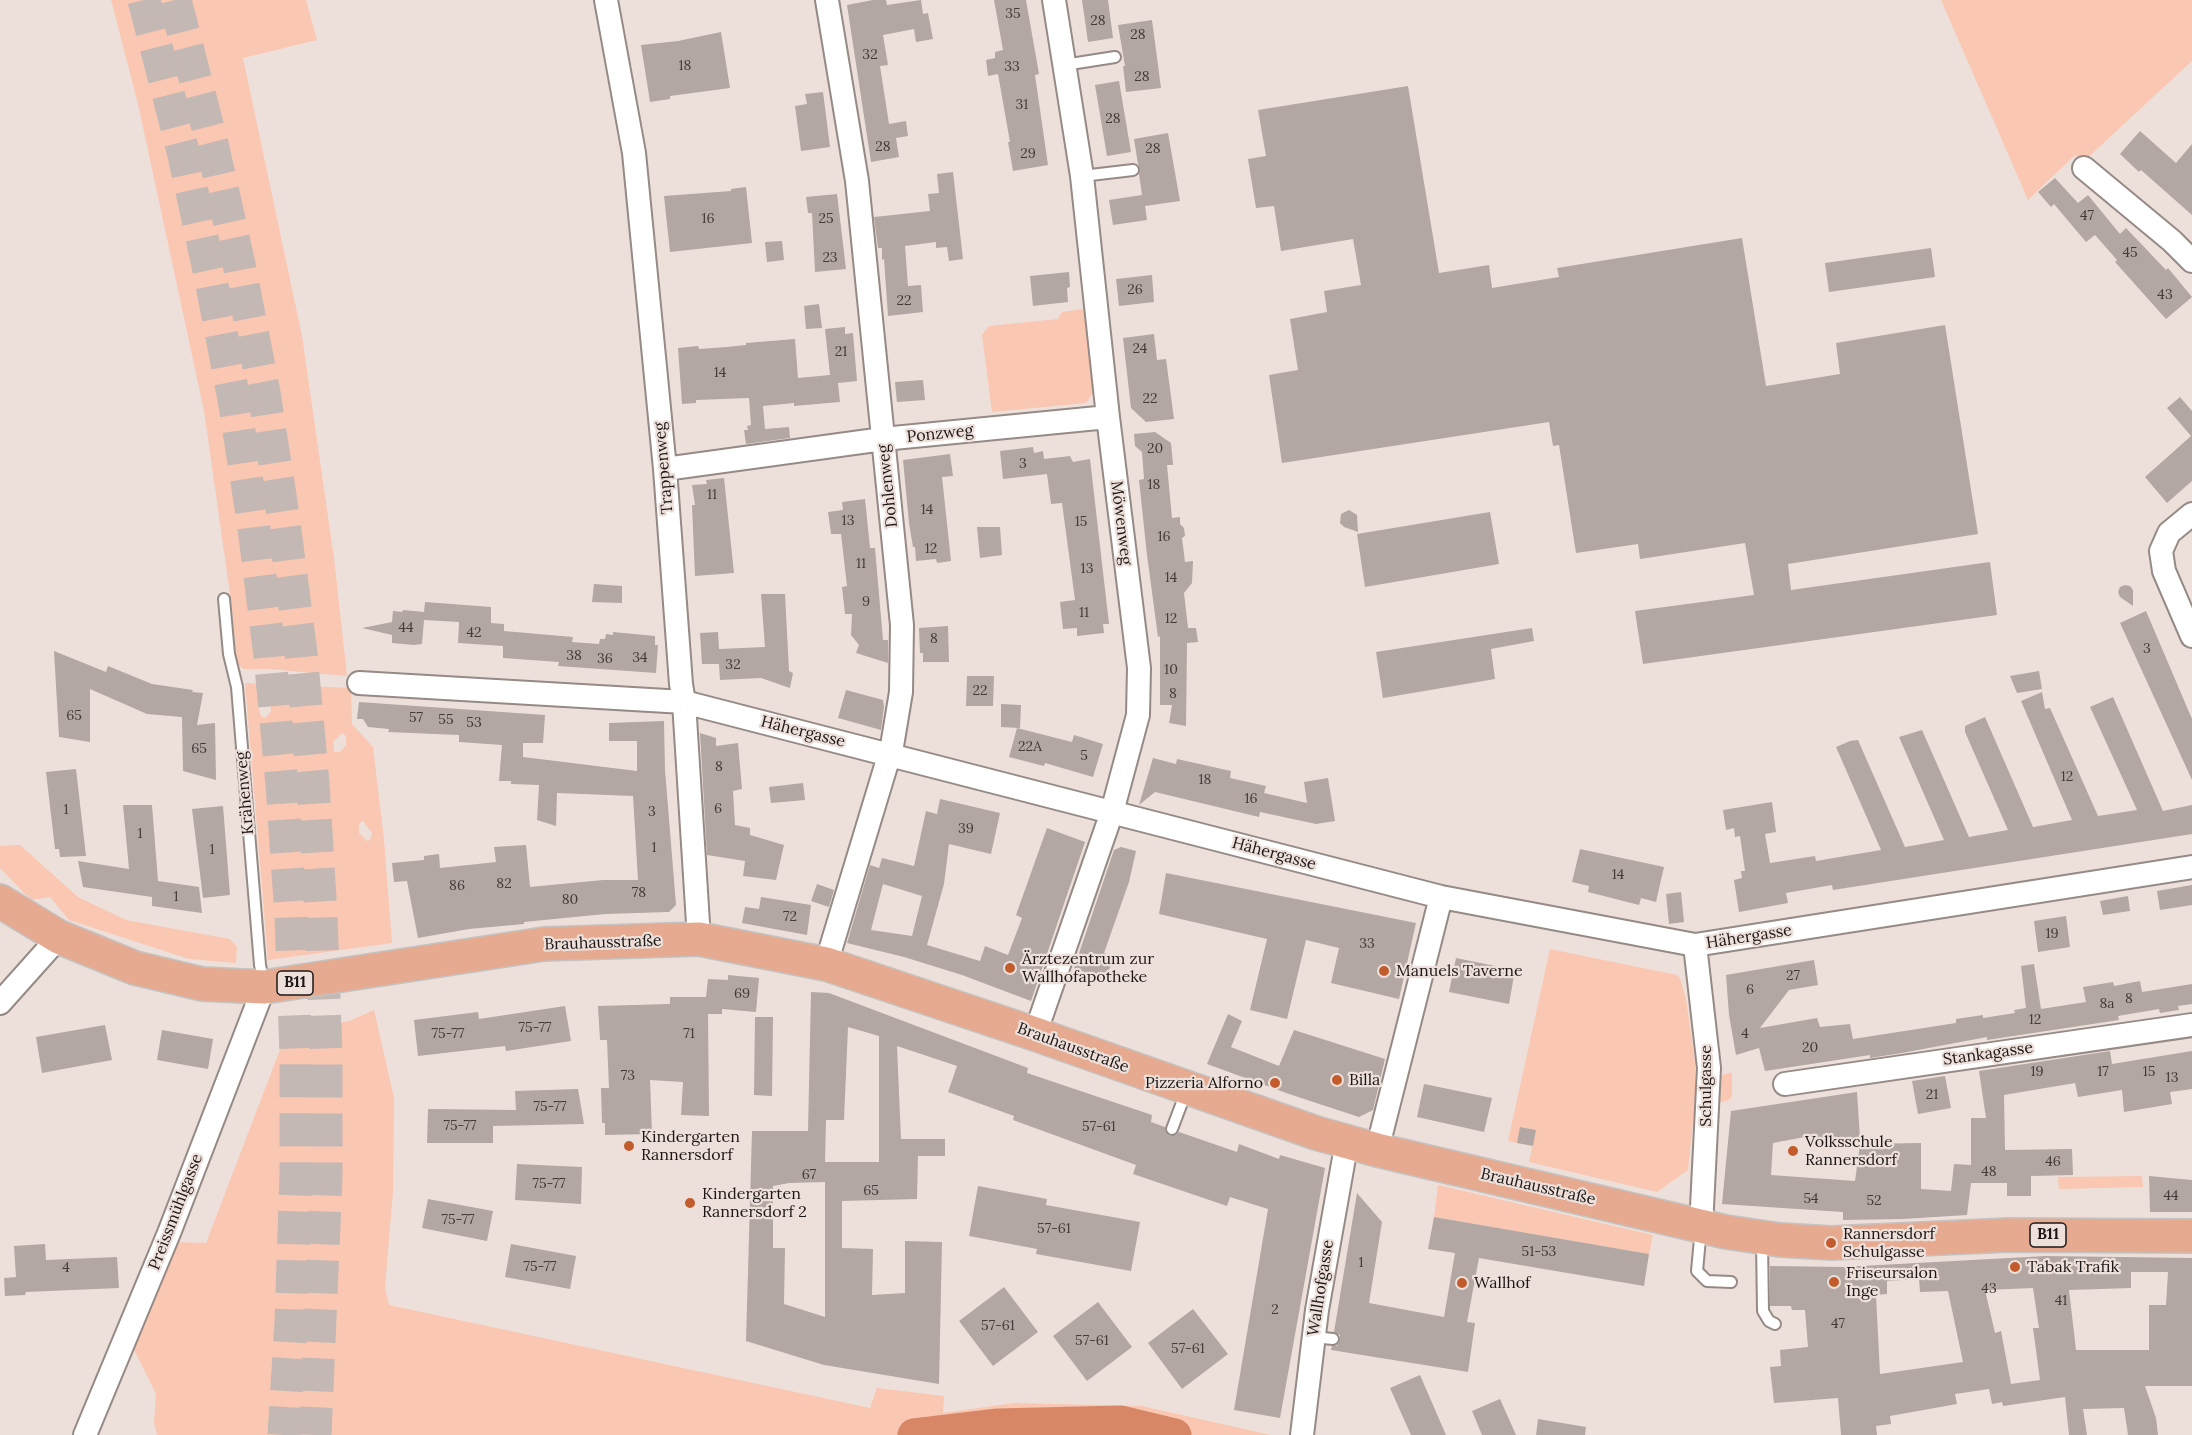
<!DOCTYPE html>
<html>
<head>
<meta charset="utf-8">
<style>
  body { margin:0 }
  canvas { display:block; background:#ede0db }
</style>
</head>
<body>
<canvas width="2192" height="1435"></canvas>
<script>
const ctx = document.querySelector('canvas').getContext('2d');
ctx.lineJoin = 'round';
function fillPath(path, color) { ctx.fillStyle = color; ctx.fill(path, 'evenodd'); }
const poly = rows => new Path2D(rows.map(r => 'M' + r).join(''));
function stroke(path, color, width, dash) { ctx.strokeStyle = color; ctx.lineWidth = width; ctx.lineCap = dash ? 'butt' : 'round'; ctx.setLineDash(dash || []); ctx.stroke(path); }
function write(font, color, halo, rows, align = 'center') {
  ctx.font = font + ' Lora,serif'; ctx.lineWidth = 4.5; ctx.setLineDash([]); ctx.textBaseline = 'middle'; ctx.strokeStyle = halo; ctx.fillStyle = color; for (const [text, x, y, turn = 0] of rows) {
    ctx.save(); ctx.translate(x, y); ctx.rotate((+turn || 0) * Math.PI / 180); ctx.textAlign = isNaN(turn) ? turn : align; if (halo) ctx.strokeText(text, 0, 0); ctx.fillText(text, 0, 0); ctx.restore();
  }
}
const green = poly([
  [111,0,306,0,317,40,243,58,302,336,334,558,347,676,269,669,244,669,239,666,236,656,232,608,204,411,138,104],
  [1941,0,2192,0,2192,61,2084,161,2075,155,2028,200],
  [1084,309,1093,393,1086,403,992,412,982,335,989,326,1058,319,1062,312],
  [245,683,351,688,352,724,373,747,384,840,392,943,268,960],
  [266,698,270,702,271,711,266,718,261,716,258,706,262,699],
  [342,733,346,736,346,745,340,752,334,752,333,742],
  [363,821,372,833,370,840,367,841,359,833,359,824],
  [20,845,78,897,126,920,230,939,237,947,236,963,189,959,69,920,50,897,31,900,0,868,0,846],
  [1550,949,1677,975,1680,978,1686,999,1695,1062,1696,1090,1688,1170,1657,1192,1529,1162,1536,1130,1521,1127,1517,1143,1508,1141],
  [374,1010,394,1098,393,1191,385,1288,389,1305,870,1408,877,1388,944,1396,943,1413,1014,1403,1142,1406,1271,1435,157,1435,154,1423,156,1394,132,1346,170,1242,206,1243,291,1021,302,1017,326,1024,338,1023,349,1021],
  [1732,1072,1732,1096,1729,1100,1718,1103,1720,1076],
  [2142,1176,2143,1187,2059,1189,2058,1177],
  [1438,1185,1653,1235,1649,1254,1434,1217]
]);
const river = poly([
  [914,1435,998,1425,1121,1422,1175,1435]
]);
const building = poly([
  [873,0,886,0,887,5,921,0,923,14,928,13,933,39,916,42,914,29,883,35,888,65,880,66,889,124,906,121,908,136,896,138,899,157,871,162,847,5],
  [994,0,1026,0,1039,74,1035,75,1048,165,1013,171,1008,142,1010,142,998,74,988,76,986,60,995,58,995,52,1003,50],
  [1082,0,1108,0,1113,38,1088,42],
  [1152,20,1161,88,1126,92,1123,66,1125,66,1118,25],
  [721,32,730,88,670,96,670,99,650,102,641,45,678,41],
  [1119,81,1131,152,1107,156,1095,85],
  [1408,86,1439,273,1489,265,1492,288,1559,277,1557,268,1742,238,1766,386,1840,374,1836,343,1945,325,1978,534,1788,564,1791,590,1990,562,1997,615,1643,664,1635,611,1754,595,1745,543,1640,559,1638,544,1576,553,1559,445,1553,446,1549,422,1282,463,1269,375,1298,370,1290,319,1327,312,1324,291,1361,285,1353,239,1281,251,1274,206,1256,208,1248,159,1266,156,1258,110],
  [823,92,830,147,801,151,795,106,807,104,805,94],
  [2140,131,2176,163,2192,144,2192,215,2141,170,2139,172,2120,154],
  [1168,133,1180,201,1145,206,1147,220,1113,225,1109,200,1142,195,1139,174,1140,169,1138,164,1134,139],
  [953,172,963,259,949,261,947,247,936,248,936,242,905,246,908,286,921,285,923,312,888,316,884,259,882,260,882,248,878,248,874,217,930,211,928,194,939,193,937,174],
  [2055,178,2078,203,2088,195,2120,234,2126,228,2166,270,2168,268,2192,297,2166,319,2115,262,2117,260,2095,235,2086,242,2054,204,2051,207,2038,192],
  [746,187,752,243,670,252,664,196,731,191,731,189],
  [837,194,846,269,815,272,812,213,808,213,806,197],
  [782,241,784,260,767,262,765,242],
  [1931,248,1935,277,1829,292,1825,263],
  [1069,272,1070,287,1067,288,1068,302,1033,306,1030,276],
  [1152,275,1154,302,1119,306,1116,279],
  [819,304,822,328,806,329,804,306],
  [845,327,845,334,853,333,857,381,838,383,840,402,794,406,794,403,763,406,765,429,789,427,790,438,746,444,744,430,748,430,747,426,751,425,749,398,696,400,696,403,682,404,678,348,698,346,699,349,727,347,746,345,746,343,795,339,798,378,830,375,825,329],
  [1154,334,1157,360,1166,359,1174,419,1146,422,1131,408,1123,338],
  [923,380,925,400,897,402,895,382],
  [2180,397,2192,411,2192,481,2167,503,2145,477,2191,436,2167,408],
  [1155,432,1171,443,1173,465,1167,465,1172,518,1180,517,1180,524,1184,528,1185,536,1182,538,1185,562,1193,561,1192,583,1184,593,1188,628,1196,628,1198,642,1187,643,1186,726,1169,723,1172,705,1160,705,1160,636,1158,637,1147,555,1139,480,1144,479,1142,452,1135,446,1134,434],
  [1033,447,1034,453,1043,451,1044,459,1070,456,1073,462,1090,459,1109,624,1103,624,1104,633,1077,636,1077,628,1063,629,1060,602,1075,600,1062,503,1051,504,1047,474,1003,479,1000,451],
  [950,454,953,476,942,477,951,561,937,563,936,559,916,561,915,547,913,547,909,523,903,460],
  [724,478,734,573,695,576,692,505,695,505,692,485,707,484,706,480],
  [865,499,870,548,875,548,883,640,888,640,888,663,856,653,859,645,851,635,852,614,845,614,842,587,847,586,841,534,831,534,828,512,843,510,842,502],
  [1349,510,1357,515,1358,532,1344,527,1340,523,1341,514],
  [1490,512,1499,564,1365,587,1357,534],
  [977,527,1000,527,1002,555,980,558],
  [594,584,622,586,622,603,592,602],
  [2125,585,2130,586,2133,590,2133,606,2120,597,2118,592,2120,587],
  [761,594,785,594,789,671,793,673,790,688,761,678,720,680,719,664,702,664,700,633,718,632,719,649,765,647],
  [425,602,491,607,491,623,504,624,504,631,573,637,572,642,599,644,600,639,605,639,606,634,613,635,613,632,655,636,655,645,658,645,656,673,558,666,559,662,503,658,503,646,458,643,459,622,424,620,422,644,414,645,392,643,392,635,362,628,392,622,393,611,402,612,403,610,424,612],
  [2146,611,2192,719,2192,780,2120,623],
  [948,626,949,662,923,662,923,653,920,653,919,628],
  [1532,628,1534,641,1491,649,1495,679,1383,698,1376,652],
  [54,651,106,672,108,666,152,684,193,690,192,692,203,693,197,725,215,723,216,780,183,771,182,717,147,714,90,689,90,742,59,737],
  [2039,671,2042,689,2017,693,2010,676],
  [967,676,994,676,993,706,966,706],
  [846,690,883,700,884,707,881,730,838,718],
  [2042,692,2045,709,2050,708,2098,816,2137,810,2090,707,2113,697,2163,811,2192,805,2192,834,1833,890,1832,885,1786,893,1788,903,1739,912,1734,880,1742,878,1741,871,1745,871,1740,836,1735,837,1734,828,1726,830,1723,810,1772,802,1776,832,1765,834,1770,863,1815,856,1816,861,1881,850,1836,747,1850,741,1858,740,1905,847,1944,840,1899,737,1922,730,1969,837,2008,830,1965,732,1965,726,1985,717,2033,827,2072,820,2021,701],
  [359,702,545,715,543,743,523,743,523,757,637,771,637,741,609,741,609,723,664,721,665,770,676,905,669,912,605,914,524,922,524,924,469,929,418,938,407,881,394,882,392,863,424,860,424,856,439,854,440,868,496,862,494,847,526,845,530,887,603,880,638,880,633,796,557,793,556,826,537,820,539,785,511,784,511,781,499,781,502,745,459,742,459,735,388,732,389,729,368,727,363,719,357,719],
  [1001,704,1021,705,1020,728,1001,727],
  [1017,728,1072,742,1074,735,1103,744,1093,777,1045,763,1044,766,1009,757],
  [700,733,716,738,716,746,738,743,742,789,733,791,735,825,750,828,750,835,784,845,776,880,743,876,745,861,707,855],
  [1153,758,1176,764,1177,759,1231,771,1230,778,1266,786,1264,793,1307,803,1304,782,1328,778,1335,821,1316,824,1260,812,1259,817,1155,792,1139,805],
  [76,769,86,856,60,857,59,849,55,849,46,772],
  [803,783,805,800,771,803,769,787],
  [940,799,1000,813,991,854,949,844,944,884,927,945,980,961,985,946,1008,955,1022,918,1016,915,1047,828,1085,842,1031,1001,962,975,904,957,847,943,870,865,879,868,882,858,914,866,926,811,937,814],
  [883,884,922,896,912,936,871,930],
  [123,805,152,805,158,881,199,887,202,913,152,906,152,897,83,887,78,861,129,869],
  [223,806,230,895,203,898,192,809],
  [1121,847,1136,851,1129,882,1104,953,1114,957,1105,980,1074,968,1114,850],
  [1580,849,1664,867,1656,902,1641,898,1639,905,1588,892,1589,886,1572,882],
  [1166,873,1416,923,1399,999,1331,983,1339,948,1306,940,1287,1019,1250,1010,1267,939,1159,914],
  [817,884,834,890,829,907,811,901],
  [2192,885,2192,905,2160,910,2157,891],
  [1681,892,1684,922,1669,924,1666,894],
  [2128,896,2130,911,2103,915,2100,901],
  [761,897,811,905,807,935,742,923,745,907,759,909],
  [2066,916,2070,947,2038,952,2034,921],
  [1456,958,1515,970,1509,1004,1449,992],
  [1814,960,1818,985,1789,990,1760,1028,1817,1018,1820,1027,1850,1024,1853,1039,1956,1023,1956,1019,1983,1015,1983,1018,2015,1013,2014,1010,2026,1008,2021,966,2034,964,2041,1009,2086,1002,2083,987,2113,982,2114,986,2140,981,2142,992,2192,984,2192,1004,2178,1006,2179,1010,2160,1013,2159,1009,2118,1016,2119,1020,1987,1040,1987,1037,1902,1053,1870,1058,1870,1055,1765,1071,1759,1048,1736,1055,1729,1015,1726,975],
  [728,975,759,978,756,1012,722,1009,722,1014,708,1014,709,1116,681,1115,683,1082,650,1080,652,1134,605,1135,605,1123,602,1123,601,1088,609,1088,607,1040,600,1040,598,1006,670,1004,670,997,706,997,708,979,728,980],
  [811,992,829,993,1028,1068,1027,1073,1152,1115,1151,1122,1165,1127,1166,1133,1170,1136,1176,1135,1179,1132,1237,1152,1239,1144,1279,1159,1280,1155,1325,1168,1280,1418,1234,1410,1268,1209,1230,1197,1227,1206,1133,1174,1136,1165,1013,1120,1014,1116,948,1092,957,1066,897,1046,901,1139,945,1139,945,1156,918,1156,917,1199,842,1201,842,1248,873,1249,872,1295,905,1293,905,1241,942,1242,939,1384,824,1365,746,1341,752,1131,808,1131],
  [848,1027,879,1036,879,1162,825,1162,826,1120,844,1120],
  [825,1182,825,1317,784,1304,785,1248,773,1248,773,1186,789,1183],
  [565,1006,571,1041,506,1051,505,1046,418,1056,414,1020,478,1012,479,1019],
  [1228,1014,1242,1021,1231,1047,1279,1066,1294,1030,1385,1059,1373,1110,1359,1117,1289,1094,1207,1064],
  [755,1017,773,1017,772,1096,754,1095],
  [105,1025,112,1060,42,1073,36,1037],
  [162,1030,213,1039,208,1069,157,1060],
  [2110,1051,2112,1064,2192,1051,2192,1089,2170,1092,2172,1104,2124,1112,2122,1090,2078,1097,2075,1083,2004,1095,2005,1150,2072,1149,2073,1175,2031,1176,2031,1196,2007,1196,2007,1183,1971,1183,1967,1215,1903,1219,1843,1220,1843,1212,1722,1204,1731,1111,1857,1092,1860,1138,1817,1146,1815,1135,1773,1143,1771,1175,1855,1181,1860,1144,1921,1143,1921,1189,1951,1191,1954,1164,1971,1165,1971,1118,1986,1118,1979,1071],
  [1945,1076,1951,1108,1918,1114,1912,1081],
  [1424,1084,1492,1098,1484,1132,1417,1117],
  [578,1089,584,1124,493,1126,493,1143,427,1143,428,1109,516,1110,515,1091],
  [1520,1127,1536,1130,1533,1146,1517,1143],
  [517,1164,582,1167,581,1204,515,1200],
  [2149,1176,2192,1180,2192,1212,2150,1212],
  [978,1186,1047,1199,1046,1205,1140,1222,1131,1271,1036,1254,1037,1249,969,1236],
  [1357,1193,1382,1222,1369,1303,1444,1317,1455,1253,1428,1249,1434,1217,1649,1254,1644,1286,1479,1258,1467,1322,1475,1323,1468,1372,1331,1350,1332,1346,1337,1346,1340,1340,1340,1335,1334,1332],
  [428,1199,493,1211,487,1241,422,1228],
  [45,1244,46,1260,117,1257,119,1288,26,1292,25,1295,5,1296,4,1278,16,1277,14,1246],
  [511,1244,576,1256,570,1289,505,1277],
  [2046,1256,2192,1258,2192,1386,2145,1386,2156,1418,2158,1435,2128,1435,2124,1408,2083,1409,2087,1435,2069,1435,2065,1397,2003,1406,2002,1402,1992,1404,1989,1389,1955,1394,1957,1404,1890,1416,1891,1424,1876,1426,1877,1435,1841,1435,1838,1398,1774,1403,1770,1367,1781,1366,1780,1350,1808,1347,1805,1310,1792,1310,1791,1306,1770,1306,1770,1266,1843,1267],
  [2131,1272,2168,1272,2166,1305,2149,1305,2149,1350,2076,1350,2069,1290,2131,1288],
  [1919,1279,1920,1292,1948,1291,1963,1362,1880,1374,1876,1295,1887,1294,1887,1281],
  [2033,1288,2039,1328,2033,1328,2040,1380,2011,1384,2001,1331,1995,1333,1985,1290],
  [1004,1287,1038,1332,993,1366,959,1321],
  [1098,1302,1132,1347,1087,1381,1053,1336],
  [1193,1309,1228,1354,1182,1389,1148,1343],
  [1420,1375,1446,1435,1411,1435,1390,1388],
  [1500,1399,1516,1435,1482,1435,1472,1411],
  [1538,1419,1586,1427,1585,1435,1536,1435]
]);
const highwayTunnel = poly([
  [144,0,184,155,210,275,234,399,253,520,270,656,282,785,291,916,296,1055,296,1175,291,1322,284,1435],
  [175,0,213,148,240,269,264,393,283,515,301,653,313,783,321,915,326,1055,326,1177,315,1435]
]);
const lane = poly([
  [1064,65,1115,57],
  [1082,176,1133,170],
  [224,599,229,654,237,687,260,965,264,983],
  [1172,1129,1186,1092],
  [1701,1228,1697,1271,1707,1281,1731,1282],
  [1762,1241,1763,1311,1769,1321,1775,1324],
  [1313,1337,1333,1339]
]);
const street = poly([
  [606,0,634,153,665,469,681,684,684,702,699,939],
  [2084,168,2172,241,2192,261],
  [665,469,883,439,1108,417],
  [2192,514,2169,533,2161,551,2164,571,2192,636],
  [359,683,684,702,1441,897,1695,945,2192,867],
  [1695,945,1709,1068,1701,1227],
  [826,964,892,746,901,692,902,625,857,181,827,0],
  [0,1003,59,937],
  [1035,1034,1112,812,1138,715,1139,668,1108,417,1082,176,1054,0],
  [1785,1084,2192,1025],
  [1377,1150,1441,897],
  [85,1435,169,1233,264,987],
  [1302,1435,1317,1310,1347,1141]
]);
const primary = poly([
  [0,901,59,937,135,968,202,984,264,987,544,944,699,939,826,964,1035,1034,1316,1133,1377,1150,1726,1232,1780,1240,1831,1243,2009,1235,2192,1236]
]);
const markers = [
  [1010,968,6,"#c25c2d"],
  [1384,971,6,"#c25c2d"],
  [1337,1080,6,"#c25c2d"],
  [1275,1083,6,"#c25c2d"],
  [629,1146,6,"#c25c2d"],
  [1793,1151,6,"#c25c2d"],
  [690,1203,6,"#c25c2d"],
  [1831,1243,6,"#c25c2d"],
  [2015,1267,6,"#c25c2d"],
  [1834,1282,6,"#c25c2d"],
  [1462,1283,6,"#c25c2d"]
];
const numberNames = [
  ["35",1013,14],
  ["28",1098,21],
  ["28",1138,35],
  ["32",870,55],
  ["18",685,66],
  ["33",1012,67],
  ["28",1142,77],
  ["31",1022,105],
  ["28",1113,119],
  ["28",883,147],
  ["28",1153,149],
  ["29",1028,154],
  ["47",2087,216],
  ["16",708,219],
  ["25",826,219],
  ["45",2130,253],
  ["23",830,258],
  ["26",1135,290],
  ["43",2165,295],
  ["22",904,301],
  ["24",1140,349],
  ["21",841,352],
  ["14",720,373],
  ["22",1150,399],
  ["20",1155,449],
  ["3",1023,464],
  ["18",1154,485],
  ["11",712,495],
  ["14",927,510],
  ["13",848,521],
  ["15",1081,522],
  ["16",1164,537],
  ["12",931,549],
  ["11",861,564],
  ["13",1087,569],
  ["14",1171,578],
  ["9",866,602],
  ["11",1084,613],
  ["12",1171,619],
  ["44",406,628],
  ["42",474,633],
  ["8",934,639],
  ["3",2147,649],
  ["38",574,656],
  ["34",640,658],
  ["36",605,659],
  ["32",733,665],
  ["10",1171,670],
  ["22",980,691],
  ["8",1173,694],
  ["65",74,716],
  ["57",416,718],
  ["55",446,720],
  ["53",474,723],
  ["22A",1030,747],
  ["65",199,749],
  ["5",1084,756],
  ["8",719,767],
  ["12",2067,777],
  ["18",1205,780],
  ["16",1251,799],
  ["6",718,809],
  ["1",66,810],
  ["3",652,812],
  ["39",966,829],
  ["1",140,834],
  ["1",654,848],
  ["1",212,850],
  ["14",1618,875],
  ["82",504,884],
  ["86",457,886],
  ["78",639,893],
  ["1",176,897],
  ["80",570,900],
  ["72",790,917],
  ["19",2052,934],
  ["33",1367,944],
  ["27",1793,976],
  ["6",1750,990],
  ["69",742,994],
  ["8",2129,999],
  ["8a",2107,1004],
  ["12",2035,1020],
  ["75-77",535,1028],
  ["75-77",448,1034],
  ["71",689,1034],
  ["4",1745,1034],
  ["20",1810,1048],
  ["19",2037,1072],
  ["17",2103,1072],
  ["15",2149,1072],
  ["73",628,1076],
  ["13",2172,1078],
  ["21",1932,1095],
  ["75-77",550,1107],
  ["75-77",460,1126],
  ["57-61",1099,1127],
  ["46",2053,1162],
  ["48",1989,1172],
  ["67",809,1175],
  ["75-77",549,1184],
  ["65",871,1191],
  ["44",2171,1196],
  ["54",1811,1199],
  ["52",1874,1201],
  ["75-77",458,1220],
  ["57-61",1054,1229],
  ["51-53",1539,1252],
  ["1",1361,1263],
  ["75-77",540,1267],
  ["4",66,1268],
  ["43",1989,1289],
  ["41",2061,1301],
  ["2",1275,1310],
  ["47",1838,1324],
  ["57-61",998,1326],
  ["57-61",1092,1341],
  ["57-61",1188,1349]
];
const shields = [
  [295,983,36],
  [2048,1235,36]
];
const shieldNames = [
  ["B11",295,983],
  ["B11",2048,1235]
];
const streetNames = [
  ["Ponzweg",940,434,-6],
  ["Trappenweg",664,468,-95],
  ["Dohlenweg",888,486,-96],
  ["Möwenweg",1121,523,83],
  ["Hähergasse",803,732,14],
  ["Krähenweg",245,793,-95],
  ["Hähergasse",1274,854,15],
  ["Hähergasse",1749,937,-9],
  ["Brauhausstraße",603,943,-2],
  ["Brauhausstraße",1073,1048,20],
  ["Stankagasse",1988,1054,-8],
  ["Schulgasse",1706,1086,-90],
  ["Brauhausstraße",1538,1187,13],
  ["Preissmühlgasse",176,1212,-69],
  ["Wallhofgasse",1321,1288,-81]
];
const poiNames = [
  ["Ärztezentrum zur",1022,959],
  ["Wallhofapotheke",1022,977],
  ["Manuels Taverne",1396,971],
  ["Billa",1349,1080],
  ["Pizzeria Alforno",1263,1083,"right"],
  ["Kindergarten",641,1137],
  ["Rannersdorf",641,1155],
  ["Volksschule",1805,1142],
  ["Rannersdorf",1805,1160],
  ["Kindergarten",702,1194],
  ["Rannersdorf 2",702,1212],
  ["Rannersdorf",1843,1234],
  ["Schulgasse",1843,1252],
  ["Tabak Trafik",2027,1267],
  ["Friseursalon",1846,1273],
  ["Inge",1846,1291],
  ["Wallhof",1474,1283]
];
fillPath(green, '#fac7b2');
stroke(river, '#d78765', 33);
fillPath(building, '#b2a7a2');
stroke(highwayTunnel, '#c3b8b4', 33, [33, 16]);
stroke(lane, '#958a85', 14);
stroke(street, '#958a85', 26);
stroke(primary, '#c4c3c2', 36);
stroke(lane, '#fff', 10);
stroke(street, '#fff', 22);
stroke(primary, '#e5aa90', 33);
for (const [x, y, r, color] of markers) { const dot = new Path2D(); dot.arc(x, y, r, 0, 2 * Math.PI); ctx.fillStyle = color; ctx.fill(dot); stroke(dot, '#ede0db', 2); }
write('14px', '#423b39', null, numberNames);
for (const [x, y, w] of shields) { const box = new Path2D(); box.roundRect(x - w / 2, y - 12, w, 24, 4.5); ctx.fillStyle = '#ede0db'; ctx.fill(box); stroke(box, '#1c1716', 1.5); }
write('bold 15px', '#1c1716', null, shieldNames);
write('16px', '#1c1716', '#ede0db', streetNames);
write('16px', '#1c1716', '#ede0db', poiNames, 'left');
</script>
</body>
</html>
